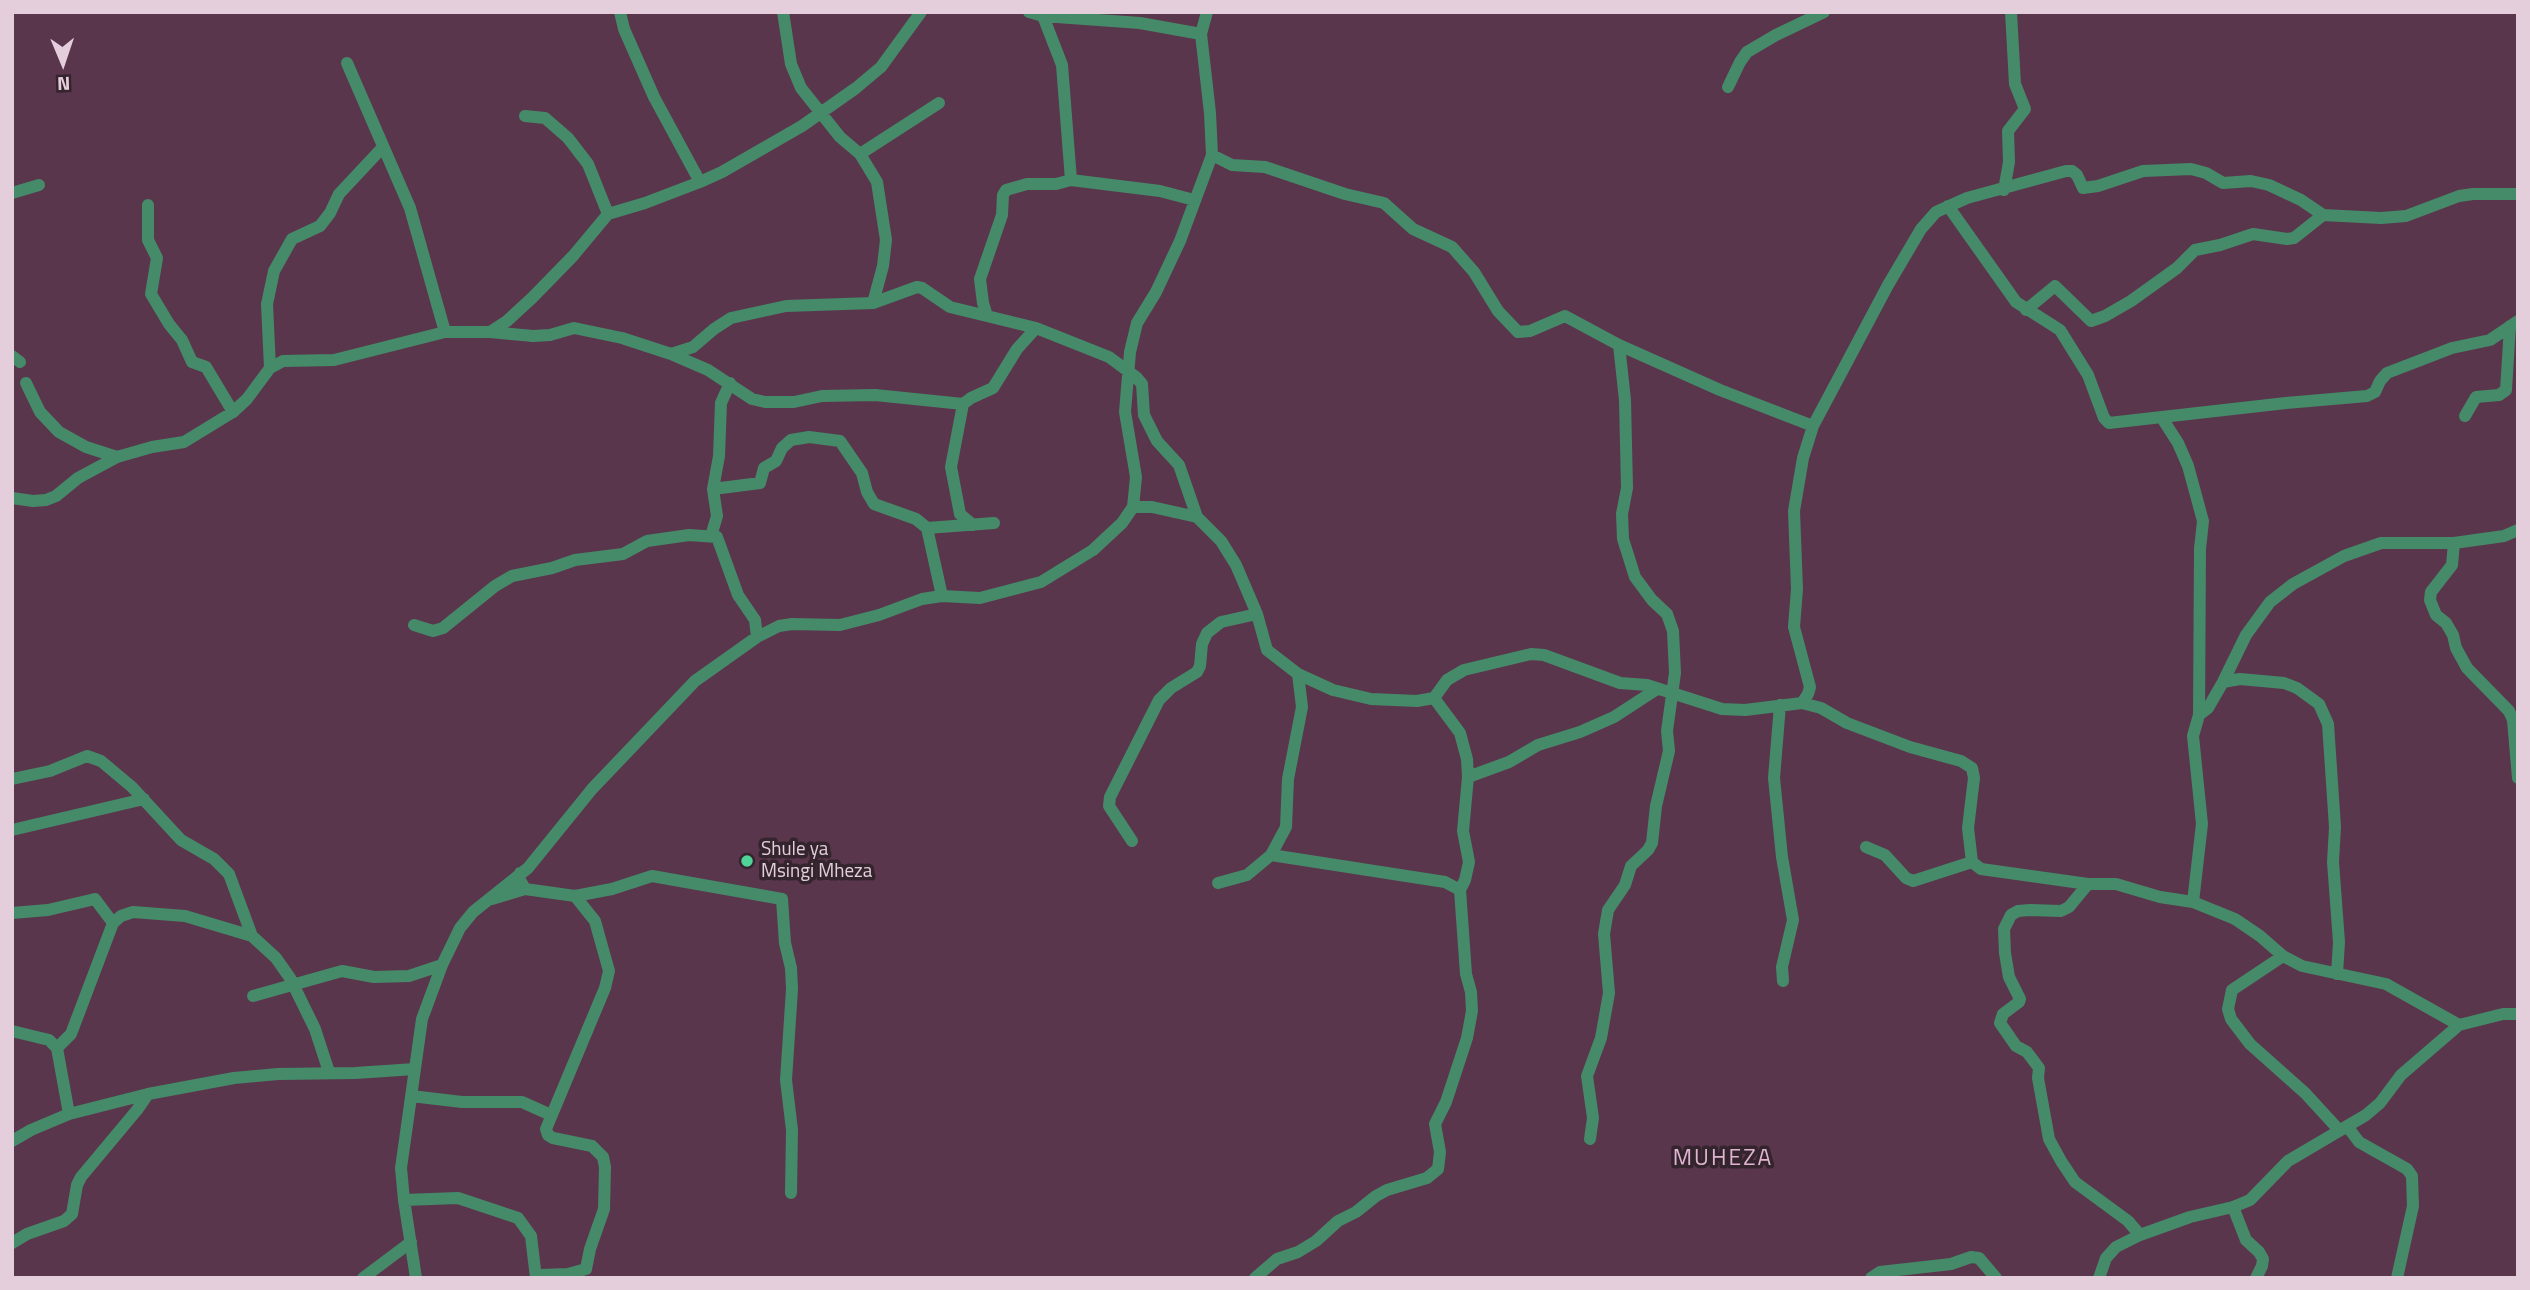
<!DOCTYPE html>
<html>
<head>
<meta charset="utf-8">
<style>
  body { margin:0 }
  #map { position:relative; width:2530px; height:1290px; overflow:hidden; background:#5a364d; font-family:"Titillium Web",sans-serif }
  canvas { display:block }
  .frame { position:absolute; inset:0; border:14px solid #e4cedb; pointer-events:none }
  .north { position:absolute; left:28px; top:28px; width:70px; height:70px; -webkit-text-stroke:5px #34242e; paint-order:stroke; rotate:178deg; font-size:19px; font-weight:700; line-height:28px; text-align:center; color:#e4cedb }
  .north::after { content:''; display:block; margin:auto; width:24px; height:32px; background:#e4cedb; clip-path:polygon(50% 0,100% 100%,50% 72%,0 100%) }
</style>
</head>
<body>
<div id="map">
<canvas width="2530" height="1290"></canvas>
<div class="frame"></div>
<div class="north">N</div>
</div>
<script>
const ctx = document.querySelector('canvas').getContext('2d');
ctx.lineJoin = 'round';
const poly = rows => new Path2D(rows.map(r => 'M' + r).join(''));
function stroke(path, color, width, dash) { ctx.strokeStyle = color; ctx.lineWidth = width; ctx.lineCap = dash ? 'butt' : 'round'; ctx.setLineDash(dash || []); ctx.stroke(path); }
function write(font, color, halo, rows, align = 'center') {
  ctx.font = font + ' "Titillium Web",sans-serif'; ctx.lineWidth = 7; ctx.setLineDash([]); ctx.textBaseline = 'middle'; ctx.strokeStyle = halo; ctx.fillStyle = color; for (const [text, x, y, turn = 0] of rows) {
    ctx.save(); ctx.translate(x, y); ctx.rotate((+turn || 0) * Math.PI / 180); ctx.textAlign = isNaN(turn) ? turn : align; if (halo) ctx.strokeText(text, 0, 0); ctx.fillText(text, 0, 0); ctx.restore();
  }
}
const minor = poly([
  [620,12,624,29,654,97,700,182],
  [783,12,791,64,801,88,840,137,860,154,877,182,886,240,883,266,873,303],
  [1029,12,1043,16,1140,23,1201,34],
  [1043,16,1062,65,1071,180],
  [347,63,410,208,445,332],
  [1728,87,1740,62,1747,52,1776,35,1824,12],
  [525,116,545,118,568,138,588,164,608,214],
  [860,154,939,103],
  [1212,155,1232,165,1265,167,1345,194,1384,203,1413,229,1452,247,1474,272,1498,311,1518,332,1530,331,1565,316,1619,345,1720,390,1813,426],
  [2004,190,2009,162,2008,131,2025,109,2015,84,2011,12],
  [12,193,39,185],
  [148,205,148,240,157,258,151,294,169,324,182,340,192,362,206,367,233,412],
  [1948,206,2016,302,2060,330,2088,375,2104,418,2109,423,2286,403,2367,396,2375,392,2380,381,2387,373,2452,348,2490,340,2518,321],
  [2026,310,2055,286,2091,321,2105,316,2131,301,2177,268,2195,250,2220,245,2253,234,2287,239,2294,238,2323,215,2381,218,2406,216,2459,196,2473,194,2518,194],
  [987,316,983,303,980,279,1002,215,1003,195,1006,190,1027,184,1056,184,1071,180,1160,191,1194,200],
  [490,332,533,336,550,335,574,328,622,338,671,354,693,347,714,329,731,318,786,306,873,303,917,287,922,288,950,307,1036,328,1109,357,1136,377,1142,384,1144,415,1157,441,1179,465,1197,517,1221,541,1236,565,1257,614,1267,650,1298,674,1333,690,1371,699,1417,701,1434,698,1447,680,1464,670,1531,654,1544,655,1620,683,1647,685,1722,709,1745,710,1802,703,1821,708,1847,723,1910,747,1961,761,1972,768,1974,778,1968,828,1972,862,1981,869,2088,884,2116,884,2160,897,2193,902,2235,919,2260,936,2283,956,2302,966,2386,984,2459,1025],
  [671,354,708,370,752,399,765,402,794,402,822,396,875,395,963,404],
  [12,356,20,362],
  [270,368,267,304,274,271,292,239,320,226,330,213,339,194,383,147],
  [26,383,40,412,59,432,86,447,117,457],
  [2465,416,2476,397,2499,395,2506,390,2510,326],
  [2162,418,2178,443,2188,466,2203,521,2200,549,2199,715,2193,736,2202,824,2193,902],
  [713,489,760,483,764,468,776,461,782,448,791,440,809,437,840,441,862,473,867,492,874,504,916,519,927,528,942,596],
  [12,498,33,501,46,500,56,496,78,478,117,457,152,447,184,442,233,412,247,399,270,368,283,361,334,360,445,332,490,332,507,321,532,298,573,256,608,214,645,203,700,182,722,172,802,126,856,88,881,67,921,12],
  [1133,507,1152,507,1197,517],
  [973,525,960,514,951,467,963,404,971,398,993,388,1017,349,1036,328],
  [927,528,994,523],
  [711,536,717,516,713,489,719,456,721,403,730,383],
  [2454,543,2452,565,2431,592,2430,600,2436,615,2446,623,2453,635,2456,648,2467,668,2509,711,2513,720,2518,778],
  [414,625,433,631,443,628,495,586,512,576,552,568,575,560,623,554,647,541,689,535,717,537,738,595,755,620,757,637],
  [2223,682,2240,679,2284,683,2297,688,2319,704,2328,724,2335,827,2333,862,2339,942,2337,974],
  [1802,703,1808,694,1810,687,1794,627,1797,589,1794,511,1803,458,1813,426,1888,285,1921,229,1936,212,1967,198,2066,171,2072,171,2077,175,2083,188,2098,186,2143,171,2191,169,2206,173,2223,183,2251,181,2269,185,2301,200,2323,215],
  [1780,705,1774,778,1782,857,1793,920,1782,967,1783,981],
  [2199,715,2208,708,2223,682,2246,635,2270,602,2293,584,2344,556,2381,543,2454,543,2504,536,2518,530],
  [1468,777,1509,762,1538,745,1580,732,1614,717,1657,689],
  [12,779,50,771,87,756,101,761,132,787,181,840,214,859,229,874,252,936,276,958,290,978,315,1029,329,1072],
  [12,830,144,799],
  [1132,841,1109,806,1110,797,1159,700,1171,688,1197,672,1200,666,1202,644,1207,633,1221,622,1257,614],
  [1866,847,1885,855,1906,878,1913,881,1972,862],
  [1271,855,1445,882,1460,890],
  [520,873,519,878,525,889,575,896,595,921,609,971,605,988,546,1129,548,1135,553,1138,592,1146,603,1157,605,1167,604,1209,590,1249,586,1269,568,1274,541,1275,538,1278],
  [1218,883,1247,875,1271,855,1286,827,1288,779,1302,707,1298,674],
  [2088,884,2069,907,2061,911,2030,910,2018,911,2011,915,2004,929,2005,953,2009,977,2020,999,2019,1002,2003,1014,2000,1023,2016,1046,2027,1052,2039,1068,2038,1078,2049,1139,2061,1161,2075,1182,2128,1221,2140,1235],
  [575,896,612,889,652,876,782,899,785,943,791,968,792,989,786,1080,792,1130,791,1193],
  [492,899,525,889],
  [12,913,48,910,95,899,113,923],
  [2283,956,2232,990,2228,1009,2231,1019,2250,1044,2305,1093,2339,1130],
  [253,996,342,971,374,977,409,976,442,965],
  [12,1031,49,1040,57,1048,69,1114],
  [57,1048,71,1034,113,923,121,916,133,912,185,916,252,936],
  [411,1096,462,1102,522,1102,551,1115],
  [2347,1126,2359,1142,2407,1169,2412,1176,2413,1206,2397,1278],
  [1590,1139,1593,1118,1587,1076,1601,1038,1609,993,1604,934,1608,910,1625,885,1631,866,1648,850,1652,843,1656,806,1669,751,1667,731,1675,673,1673,631,1667,614,1652,600,1635,577,1623,539,1622,514,1627,488,1625,400,1619,345],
  [12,1141,31,1130,69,1114,148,1094,234,1078,278,1074,355,1073,415,1069],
  [404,1200,458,1198,518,1218,531,1236,536,1278],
  [2233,1207,2246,1240,2259,1252,2263,1259,2262,1266,2256,1278],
  [12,1243,27,1234,64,1221,72,1214,77,1185,81,1177,137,1110,148,1094],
  [363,1278,411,1242],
  [416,1278,404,1200,401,1168,422,1019,442,965,460,928,473,912,528,868,592,789,695,681,757,637,779,626,792,624,840,625,879,615,922,599,942,596,980,598,1041,582,1093,550,1122,523,1133,507,1136,477,1125,412,1130,352,1137,323,1156,292,1180,241,1212,155,1210,113,1201,34,1207,12],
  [1255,1278,1277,1259,1298,1252,1316,1241,1338,1221,1356,1212,1376,1196,1387,1190,1427,1178,1438,1169,1440,1152,1435,1124,1446,1102,1467,1038,1472,1011,1471,992,1466,974,1460,890,1465,880,1469,862,1463,831,1468,777,1467,759,1460,733,1434,698],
  [1871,1278,1880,1272,1951,1264,1971,1257,1979,1258,1996,1278],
  [2099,1278,2106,1258,2116,1247,2140,1235,2190,1217,2233,1207,2250,1200,2288,1161,2366,1115,2380,1103,2401,1075,2459,1025,2503,1014,2518,1014]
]);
const markers = [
  [747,861,7,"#4fd399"]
];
const poiNames = [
  ["Shule ya",761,850],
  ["Msingi Mheza",761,872]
];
const quarterNames = [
  ["MUHEZA",1723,1159]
];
stroke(minor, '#458b69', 12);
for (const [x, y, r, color] of markers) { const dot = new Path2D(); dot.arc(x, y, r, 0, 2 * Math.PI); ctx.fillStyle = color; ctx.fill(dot); stroke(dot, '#34242e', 2.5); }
write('19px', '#e4cedb', '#34242e', poiNames, 'left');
ctx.letterSpacing = '2px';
write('23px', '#e0b4d0', '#34242e', quarterNames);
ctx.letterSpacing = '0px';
</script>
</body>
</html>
